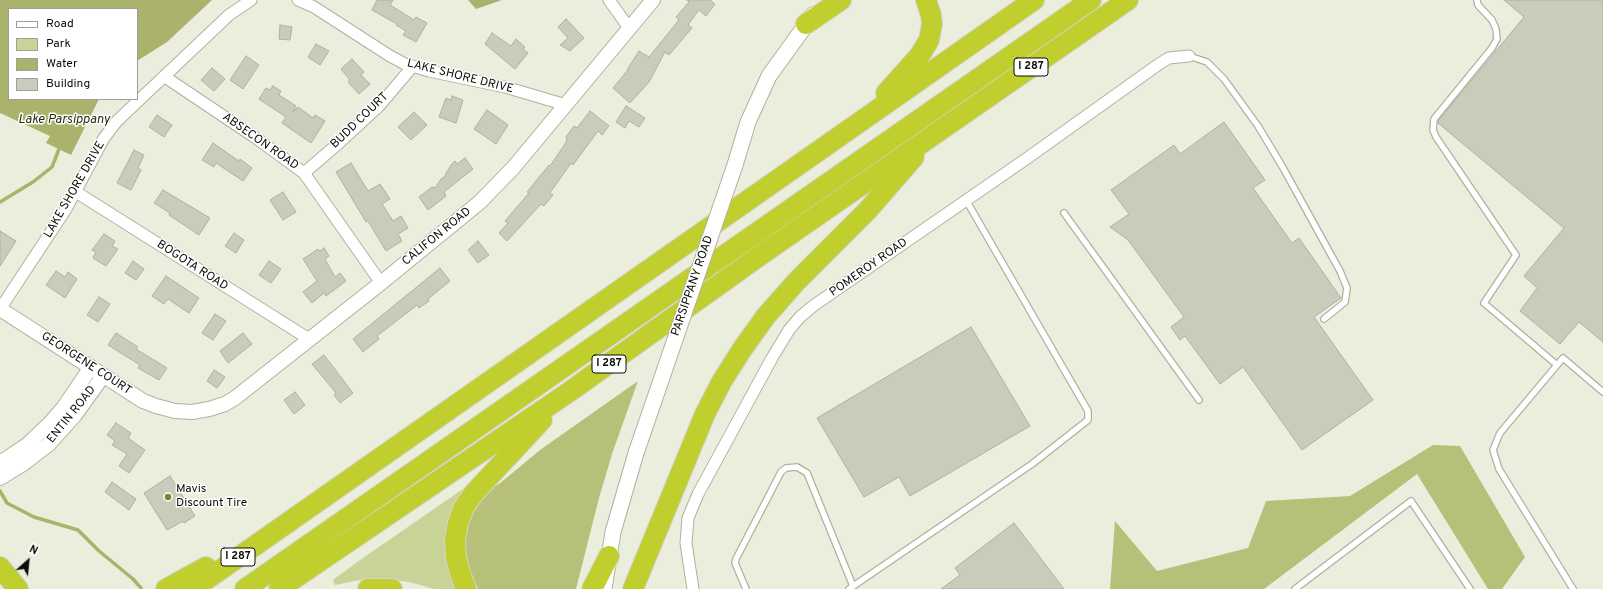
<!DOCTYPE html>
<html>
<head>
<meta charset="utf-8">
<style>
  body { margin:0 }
  #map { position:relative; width:1603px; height:589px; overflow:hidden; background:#ebeedc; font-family:Overpass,sans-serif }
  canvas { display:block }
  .legend { position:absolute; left:8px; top:8px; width:130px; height:92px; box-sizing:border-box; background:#fff; border:1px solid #9e9e9c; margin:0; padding:5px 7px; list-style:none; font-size:12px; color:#0c0d07 }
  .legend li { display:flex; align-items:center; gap:8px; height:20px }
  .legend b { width:20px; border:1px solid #9e9e9c }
  .north { position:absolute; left:8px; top:541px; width:40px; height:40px; -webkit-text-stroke:3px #fff; paint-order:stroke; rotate:27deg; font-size:11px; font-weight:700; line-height:16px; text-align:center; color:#0c0d07 }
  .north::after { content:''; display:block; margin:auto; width:14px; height:18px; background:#0c0d07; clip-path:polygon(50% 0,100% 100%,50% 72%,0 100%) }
</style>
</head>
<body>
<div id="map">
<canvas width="1603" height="589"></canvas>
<ul class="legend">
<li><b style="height:5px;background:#fff"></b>Road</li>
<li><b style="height:11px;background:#c9d297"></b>Park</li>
<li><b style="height:11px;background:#aab26c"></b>Water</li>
<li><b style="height:11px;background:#c9ccba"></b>Building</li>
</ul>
<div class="north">N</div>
</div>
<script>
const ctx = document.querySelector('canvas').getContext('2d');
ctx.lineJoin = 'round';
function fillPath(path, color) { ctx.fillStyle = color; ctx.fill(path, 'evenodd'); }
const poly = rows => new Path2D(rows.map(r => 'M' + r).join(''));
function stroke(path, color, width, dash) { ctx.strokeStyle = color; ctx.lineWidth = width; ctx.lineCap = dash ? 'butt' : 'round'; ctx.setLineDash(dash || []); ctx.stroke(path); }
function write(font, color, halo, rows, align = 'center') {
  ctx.font = font + ' Overpass,sans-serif'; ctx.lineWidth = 3; ctx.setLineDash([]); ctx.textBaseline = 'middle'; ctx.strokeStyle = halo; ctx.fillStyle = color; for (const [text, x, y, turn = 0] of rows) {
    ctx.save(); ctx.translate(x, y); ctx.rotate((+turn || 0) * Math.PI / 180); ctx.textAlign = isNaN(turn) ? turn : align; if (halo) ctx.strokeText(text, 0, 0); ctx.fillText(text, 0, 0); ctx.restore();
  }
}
const green = poly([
  [466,487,461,589,433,589,421,585,403,581,383,579,360,580,335,585,333,580,360,560]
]);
const forest = poly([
  [638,381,612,454,599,498,576,589,478,589,467,565,465,540,466,528,471,514,488,489,499,484,540,450],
  [1433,445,1460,446,1525,557,1502,589,1488,589,1417,474,1264,589,1110,589,1115,521,1157,571,1248,548,1266,501,1350,496]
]);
const water = poly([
  [0,0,212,0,167,42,137,61,137,9,9,9,9,99,99,99,71,155,46,143,50,136,0,113],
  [468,0,502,0,476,9]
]);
const stream = poly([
  [0,202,33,182,52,167,59,149],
  [0,491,7,503,34,517,78,530,99,551,133,579,141,588]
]);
const building = poly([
  [377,0,393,0,390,5,414,20,416,17,427,23,416,42,403,35,406,31,396,25,397,24,372,10,377,0],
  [687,0,710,0,715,4,706,16,699,10,688,25,692,28,669,55,665,52,649,82,630,103,613,88,628,70,627,70,639,51,649,57,679,20,676,17,689,2,687,0],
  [1504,0,1603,0,1603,342,1579,322,1560,344,1520,311,1537,288,1524,276,1564,228,1438,123,1438,121,1524,17,1504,0],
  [566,19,584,38,570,51,560,45,568,38,558,27,566,19],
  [280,25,292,27,290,40,279,39,280,25],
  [492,33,511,46,516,39,525,47,523,49,528,53,515,69,485,44,492,33],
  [316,44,329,51,320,65,308,57,316,44],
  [246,56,259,65,243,89,230,80,246,56],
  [352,59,364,72,361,75,370,84,359,94,348,82,350,80,341,69,352,59],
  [212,68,225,79,214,91,201,80,212,68],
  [273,86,281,91,279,95,296,106,293,112,298,107,313,118,315,115,325,121,311,143,282,123,286,117,259,99,266,88,270,90,273,86],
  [452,96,463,100,456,123,439,117,446,98,451,100,452,96],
  [626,106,645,118,639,127,629,121,625,128,616,122,626,106],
  [487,110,508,125,496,144,474,129,487,110],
  [590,111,609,126,602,135,598,131,573,165,571,163,550,193,553,195,544,206,541,204,507,241,499,233,508,223,505,221,529,193,527,192,549,165,550,166,567,141,566,137,574,126,577,128,590,111],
  [414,112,427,125,411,140,398,127,414,112],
  [157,115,172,125,164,137,149,127,157,115],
  [1224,122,1265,180,1253,188,1292,243,1299,238,1341,298,1314,317,1373,400,1302,450,1243,367,1220,384,1185,336,1180,340,1171,327,1184,317,1128,240,1110,227,1129,214,1111,190,1174,145,1180,154,1224,122],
  [213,143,239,161,240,159,252,168,243,181,216,163,214,167,202,160,213,143],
  [134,150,144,155,138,168,141,170,131,190,117,183,134,150],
  [465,158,473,169,444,192,446,196,428,210,419,197,432,187,435,188,441,179,446,176,445,175,451,165,455,161,457,164,465,158],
  [351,163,368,191,380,184,390,199,382,204,393,221,401,216,408,228,398,234,402,241,386,251,368,221,366,222,336,172,351,163],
  [163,190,210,218,199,235,169,215,170,213,154,203,163,190],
  [283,192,296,212,283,220,270,200,283,192],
  [0,231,16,241,0,266,0,231],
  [234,233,244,240,236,253,225,246,234,233],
  [104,234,115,241,112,246,118,249,106,266,93,258,96,252,92,250,104,234],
  [478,241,489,255,478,263,468,250,478,241],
  [324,248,329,256,325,259,335,277,340,273,346,281,326,296,324,293,312,303,303,292,317,281,303,259,318,249,320,251,324,248],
  [133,261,144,269,136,280,125,273,133,261],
  [269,261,281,269,271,283,259,275,269,261],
  [440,268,450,281,428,299,429,301,419,308,417,305,377,336,379,339,363,352,353,339,440,268],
  [56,271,65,277,68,272,77,279,65,298,46,285,56,271],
  [166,276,199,298,189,313,168,299,164,304,152,296,166,276],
  [99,297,110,304,98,322,87,315,99,297],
  [215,314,226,321,213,340,202,333,215,314],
  [971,327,1030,426,910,496,899,477,864,497,817,418,971,327],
  [116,333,138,347,136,349,167,368,159,380,138,368,140,365,108,345,116,333],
  [243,333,252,344,228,363,220,351,243,333],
  [324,355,353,393,340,403,334,395,336,393,312,364,324,355],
  [214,370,225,377,217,388,207,381,214,370],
  [295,392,305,405,294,414,284,400,295,392],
  [116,423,131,433,128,438,145,450,129,473,119,466,127,454,112,445,115,441,107,435,116,423],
  [170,476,195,516,184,523,183,521,167,530,144,493,170,476],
  [112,482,136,499,129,510,105,492,112,482],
  [1014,523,1064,589,941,589,960,575,955,568,1014,523]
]);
const service = poly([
  [1477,0,1478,5,1492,20,1496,29,1497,39,1492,48,1434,119,1433,130,1436,137,1516,255,1484,303,1557,365],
  [1189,56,1207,62,1224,79,1258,126,1282,166,1340,271,1347,288,1345,302,1324,319],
  [1064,213,1199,400],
  [746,589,735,563,736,559,781,472,786,468,797,467,807,473,853,586],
  [849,589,1032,464,1088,420,1088,411,966,200],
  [1295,589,1411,501,1470,589],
  [1573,589,1499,469,1493,450,1500,433,1563,358,1603,392]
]);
const minor = poly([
  [298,0,314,7,390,56,405,64,429,71,505,87,566,105],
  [609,0,629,28],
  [165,77,256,138,304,173,381,283],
  [304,173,340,142,379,106,413,66],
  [76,192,309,339],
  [0,309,66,209,104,138,117,121,229,15,251,0],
  [693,589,686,543,688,518,698,494,772,358,789,330,800,317,813,306,1026,159,1159,64,1169,58,1189,56]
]);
const tertiary = poly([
  [0,309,143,401,156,406,175,411,192,412,209,409,225,404,235,398,381,283,480,202,513,168,653,0],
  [0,463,27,445,50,423,64,407,91,367],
  [0,478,23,464,48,445,75,415,103,376]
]);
const secondary = poly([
  [735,165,748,122,769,76,813,15],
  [604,589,613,532,636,453]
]);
const motorway = poly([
  [806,24,841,0],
  [886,93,920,55,929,40,932,24,931,15,926,0],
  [0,567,18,589],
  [166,589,206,567],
  [193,589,1034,0],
  [245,589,1091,0],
  [279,589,569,392,762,254,1128,0],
  [368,589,392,589],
  [466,589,460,573,456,557,455,540,458,523,464,507,474,493,542,420],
  [592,589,609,556],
  [633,589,705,414,722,381,743,348,766,316,796,282,868,210,914,157]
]);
const secondaryBridge = poly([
  [636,453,735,165]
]);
const markers = [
  [168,497,4,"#7b8430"]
];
const shields = [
  [1031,67,34],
  [609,364,34],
  [238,557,34]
];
const shieldNames = [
  ["I 287",1031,67],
  ["I 287",609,364],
  ["I 287",238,557]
];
const streetNames = [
  ["LAKE SHORE DRIVE",460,77,14],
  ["BUDD COURT",360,121,-44],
  ["ABSECON ROAD",260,142,35],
  ["LAKE SHORE DRIVE",75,190,-60],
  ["CALIFON ROAD",437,237,-39],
  ["BOGOTA ROAD",192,266,33],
  ["POMEROY ROAD",869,268,-35],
  ["PARSIPPANY ROAD",693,286,-71],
  ["GEORGENE COURT",86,364,33],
  ["ENTIN ROAD",72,415,-51]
];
const poiNames = [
  ["Mavis",176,490],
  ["Discount Tire",176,504]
];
const waterNames = [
  ["Lake Parsippany",64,120]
];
fillPath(green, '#c9d297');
fillPath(forest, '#b7c079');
fillPath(water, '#aab26c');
stroke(stream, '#aab26c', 3.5);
fillPath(building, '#c9ccba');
stroke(building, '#aeb19f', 1);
stroke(service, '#afb1a0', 8);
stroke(minor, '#afb1a0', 13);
stroke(tertiary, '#afb1a0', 16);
stroke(secondary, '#afb1a0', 17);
stroke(motorway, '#d3d3d2', 22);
stroke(service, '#fff', 5.5);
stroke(minor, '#fff', 11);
stroke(tertiary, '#fff', 14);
stroke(secondary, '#fff', 15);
stroke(motorway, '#c0ce2e', 20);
stroke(secondaryBridge, '#afb1a0', 17, []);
stroke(secondaryBridge, '#fff', 15);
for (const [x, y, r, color] of markers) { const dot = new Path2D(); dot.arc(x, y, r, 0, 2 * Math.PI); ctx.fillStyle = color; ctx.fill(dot); stroke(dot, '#fff', 1.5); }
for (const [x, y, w] of shields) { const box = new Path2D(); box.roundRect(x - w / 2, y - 9, w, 18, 3); ctx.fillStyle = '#fff'; ctx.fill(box); stroke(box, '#0c0d07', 1); }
write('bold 11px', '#0c0d07', null, shieldNames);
write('12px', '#0c0d07', '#fff', streetNames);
write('12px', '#0c0d07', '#fff', poiNames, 'left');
write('italic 13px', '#292d0d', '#fff', waterNames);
</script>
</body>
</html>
